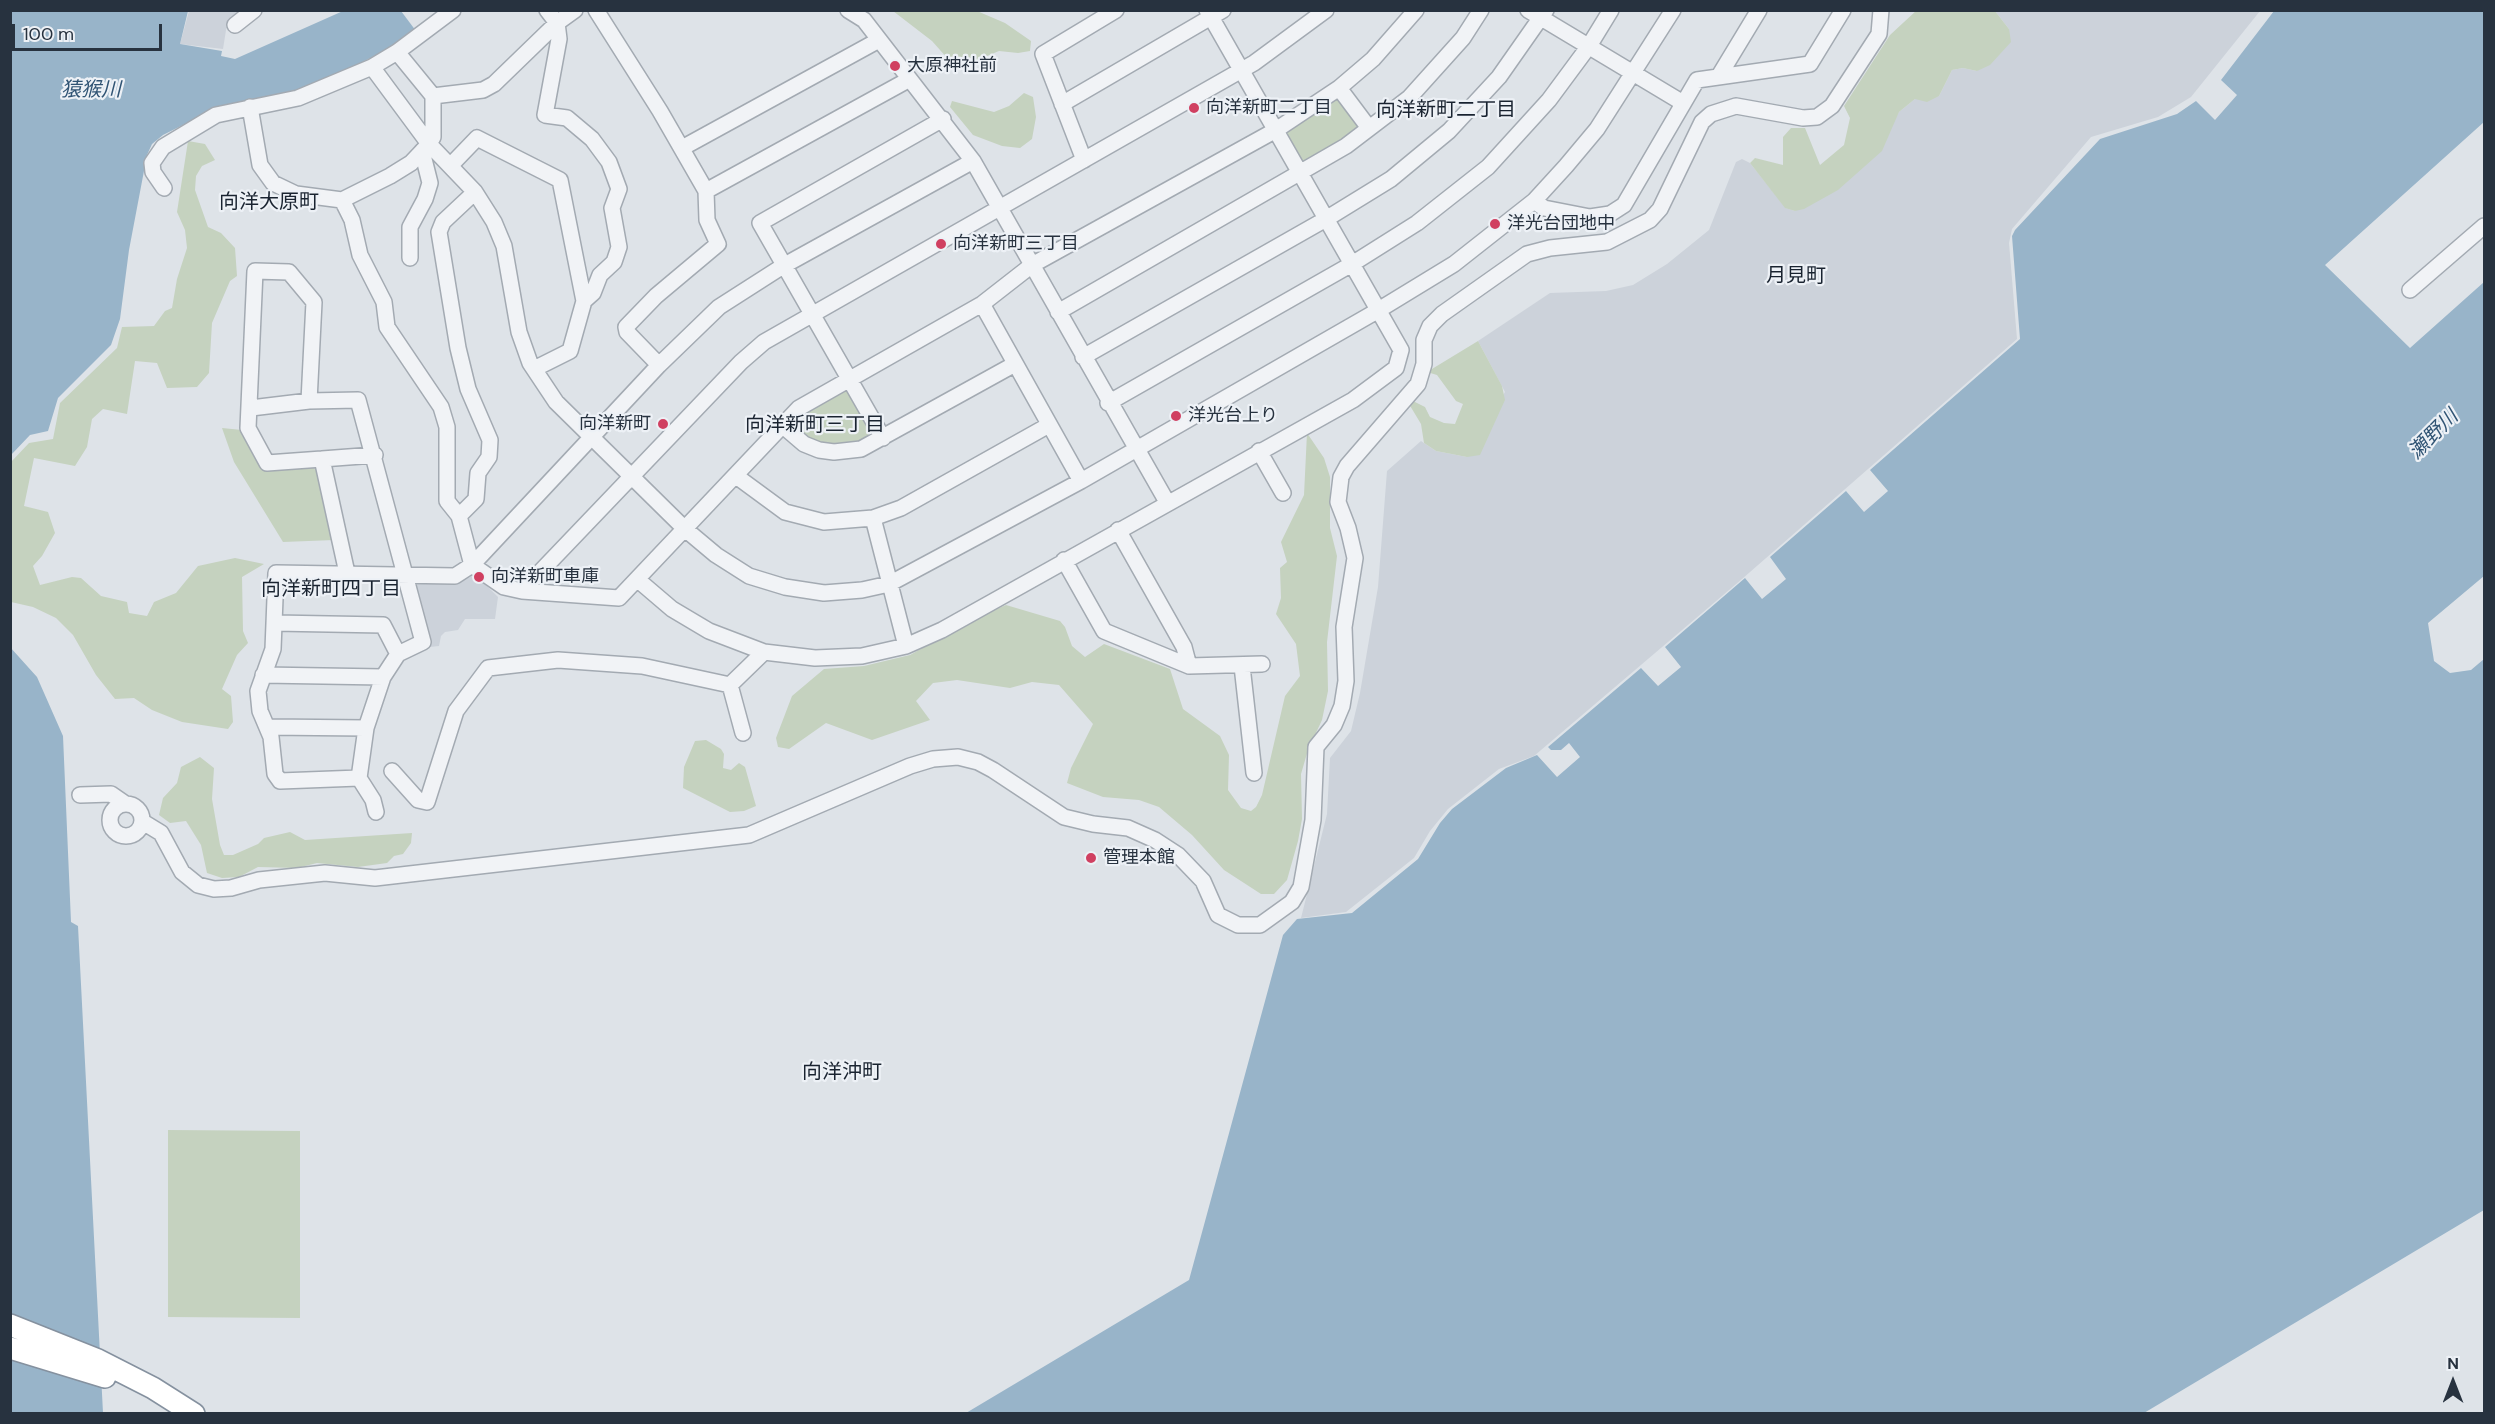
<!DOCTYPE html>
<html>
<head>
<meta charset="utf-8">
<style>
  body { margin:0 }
  #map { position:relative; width:2495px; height:1424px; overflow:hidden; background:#dee3e8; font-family:"DM Sans",sans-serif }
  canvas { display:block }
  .frame { position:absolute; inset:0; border:12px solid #27323f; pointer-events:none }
  .north { position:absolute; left:2423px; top:1352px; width:60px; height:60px; -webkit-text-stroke:4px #edf1f6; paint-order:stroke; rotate:0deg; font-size:16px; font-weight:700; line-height:24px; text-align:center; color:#27323f }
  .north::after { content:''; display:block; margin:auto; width:21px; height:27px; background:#27323f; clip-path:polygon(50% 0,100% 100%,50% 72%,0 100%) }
  .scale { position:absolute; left:12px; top:24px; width:150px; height:27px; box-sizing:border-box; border:3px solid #27323f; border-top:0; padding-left:8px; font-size:18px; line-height:21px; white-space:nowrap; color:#27323f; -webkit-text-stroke:4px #edf1f6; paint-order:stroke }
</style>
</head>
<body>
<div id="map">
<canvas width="2495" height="1424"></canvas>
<div class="frame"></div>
<div class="north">N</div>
<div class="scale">100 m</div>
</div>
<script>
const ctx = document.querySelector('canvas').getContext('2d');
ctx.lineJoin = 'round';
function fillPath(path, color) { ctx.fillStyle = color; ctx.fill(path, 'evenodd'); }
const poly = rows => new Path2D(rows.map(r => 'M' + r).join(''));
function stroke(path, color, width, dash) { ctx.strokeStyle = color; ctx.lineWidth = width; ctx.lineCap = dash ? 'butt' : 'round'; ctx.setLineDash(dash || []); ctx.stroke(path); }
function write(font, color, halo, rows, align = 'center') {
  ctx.font = font + ' "DM Sans","Noto Sans JP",sans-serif'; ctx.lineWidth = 4.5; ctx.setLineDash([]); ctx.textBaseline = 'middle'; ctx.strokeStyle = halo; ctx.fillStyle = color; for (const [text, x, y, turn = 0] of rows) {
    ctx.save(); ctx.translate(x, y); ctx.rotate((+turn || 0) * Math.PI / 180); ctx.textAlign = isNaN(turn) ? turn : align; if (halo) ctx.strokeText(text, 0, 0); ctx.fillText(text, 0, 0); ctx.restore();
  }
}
const built = poly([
  [189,11,245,11,227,24,223,49,180,44],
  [1995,11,2260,11,2191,97,2158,117,2091,137,2012,229,2009,243,2017,339,1742,579,1534,756,1499,769,1448,809,1430,831,1414,858,1346,912,1301,918,1327,814,1330,758,1351,731,1360,693,1378,587,1387,471,1421,441,1436,451,1467,457,1505,392,1478,341,1550,293,1606,291,1633,285,1667,264,1709,230,1736,162,1742,159,1750,163,1786,208,1795,211,1892,124,1899,112,1915,99,1939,96,1952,70,1963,68,1977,71,2009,29],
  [472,576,477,576,498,597,495,619,465,619,458,630,445,632,441,636,439,646,430,647,415,587,419,581,459,583]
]);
const green = poly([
  [1917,10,1995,11,2009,29,2011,42,1990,65,1977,71,1963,68,1952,70,1939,96,1927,102,1915,99,1899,112,1882,151,1838,190,1804,209,1795,211,1785,208,1750,163,1755,158,1783,165,1783,137,1791,128,1805,128,1820,165,1844,145,1850,118,1844,106,1890,35],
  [893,11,977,11,1005,23,1031,41,1030,51,1018,53,999,51,975,61,948,59,932,41],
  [1024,93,1033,97,1036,117,1032,139,1020,148,1002,146,973,135,950,107,952,101,994,112,1009,106],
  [1337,97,1361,129,1307,164,1300,162,1285,135,1286,129],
  [188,141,205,144,215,160,202,166,196,176,195,190,208,227,221,233,235,248,237,276,230,281,212,323,209,373,197,387,167,388,157,363,135,361,127,414,103,409,92,419,87,447,75,466,34,458,24,506,48,512,55,533,42,556,33,566,40,585,72,577,81,578,101,596,127,602,129,613,147,616,154,602,176,593,198,566,235,558,264,564,242,577,243,631,248,643,237,655,222,689,231,696,233,722,228,729,182,722,152,710,134,698,115,699,96,675,73,635,56,618,33,607,11,602,11,462,29,443,53,439,60,403,117,348,122,327,154,326,165,311,172,308,177,279,187,248,185,230,177,212],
  [1478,341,1502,386,1505,400,1480,455,1467,457,1436,451,1424,443,1421,424,1409,404,1411,400,1425,407,1430,417,1444,423,1455,424,1463,404,1456,401,1437,375,1427,372],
  [847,386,873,432,872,438,835,448,805,439,793,428,792,422,808,406],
  [222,428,242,430,266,471,312,467,317,471,334,540,283,542,234,462],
  [1307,433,1324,458,1330,477,1330,528,1337,556,1327,642,1328,691,1322,720,1308,750,1301,774,1302,819,1298,841,1287,880,1274,894,1261,894,1224,870,1192,835,1159,807,1139,800,1103,797,1067,783,1071,768,1093,724,1059,685,1032,682,1010,688,957,680,933,683,916,701,930,720,872,740,826,723,789,749,778,747,776,738,792,696,824,669,864,666,910,655,974,619,1006,605,1060,621,1065,627,1072,646,1085,657,1104,644,1170,669,1183,709,1220,736,1229,755,1228,790,1241,808,1251,811,1256,807,1262,795,1285,696,1300,676,1296,644,1276,614,1281,598,1280,568,1287,562,1281,542,1304,495],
  [706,740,721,749,724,754,723,768,731,770,739,763,745,767,756,806,744,811,730,812,683,788,684,767,695,741],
  [200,757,214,768,212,799,220,845,224,855,233,855,258,844,264,838,290,832,305,840,412,833,411,843,403,854,394,856,387,863,358,867,317,863,297,868,258,867,239,877,222,878,207,873,201,845,186,821,170,823,159,815,163,798,177,783,181,767],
  [168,1130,300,1131,300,1318,168,1317]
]);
const water = poly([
  [11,11,188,11,180,44,222,51,221,56,235,59,343,11,401,11,416,31,398,44,313,87,215,109,163,135,152,144,147,155,129,250,120,319,111,345,58,398,48,431,30,435,11,455],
  [2274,11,2484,11,2484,122,2325,265,2410,348,2484,282,2484,576,2428,623,2434,661,2450,673,2471,670,2484,659,2484,1210,2144,1413,966,1413,1189,1280,1283,935,1297,919,1352,913,1418,859,1440,823,1452,809,1506,768,1537,755,1557,777,1580,757,1569,743,1561,750,1551,750,1548,747,1641,668,1658,686,1681,667,1665,647,1745,578,1762,599,1786,579,1770,557,1846,491,1864,512,1888,491,1870,470,2020,339,2012,236,2015,230,2100,139,2177,114,2196,101,2215,120,2237,95,2221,80],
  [10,647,37,677,63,736,71,922,78,926,103,1413,11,1413]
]);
const minor = poly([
  [547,10,557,23,559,39,545,115,567,118,592,139,609,162,619,189,612,208,619,247,614,262,600,275,593,293,584,301],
  [596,10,660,111,706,191,707,220,718,244,656,296,626,327,627,332,659,365],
  [848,10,864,20,973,161,1167,502],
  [1528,10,1683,103],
  [235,25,254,10],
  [397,52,433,96,483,90,494,84,557,23,575,10],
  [372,67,429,144,475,192,494,222,504,246,519,332,530,363,556,402,685,529,716,555,749,576,785,587,824,593,862,590,889,584,1081,481,1377,311,1454,264,1534,201,1566,166,1597,129,1673,10],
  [1719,76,1759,10],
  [1339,88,1369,128],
  [1062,104,1223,10],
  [250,107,260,165,273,183,296,194,342,200,390,176,411,163,429,144,433,137,433,96],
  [682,148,879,40],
  [1084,160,1043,54,1116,10],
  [451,165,477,138,560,180,584,301,570,351,534,369],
  [164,188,153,172,152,163,163,147,216,115,298,98,372,67,397,52,453,10],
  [706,191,908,80],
  [475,192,443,222,439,232,458,348,468,389,490,440,489,457,478,473,476,499,459,516,472,565,504,587,522,591,619,598,799,408,982,304,1032,265,1276,130,1339,88,1373,59,1416,10],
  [342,200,352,220,360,255,384,302,387,327,441,407,447,427,447,501,459,516],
  [1534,201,1544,208,1590,217,1610,214,1624,205,1697,80,1810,64,1843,10],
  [410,258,410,227,425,199,430,183,422,151],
  [2410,290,2484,226],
  [982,304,1081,481],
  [1058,312,1346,146,1409,98,1463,38,1481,10],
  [1083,357,1326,219,1391,179,1449,131,1499,77,1546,10],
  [309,401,314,302,289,272,255,271,248,428,267,463,322,459,347,573],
  [1108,403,1352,264,1417,223,1488,167,1549,100,1589,46,1611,10],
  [251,408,309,401,358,400,423,642,398,654,383,677,366,728,359,778,373,800,376,812],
  [783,426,804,444,819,450,834,452,861,449,1015,364],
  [883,438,760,223,943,119],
  [1259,451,1283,493],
  [322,459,375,455],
  [736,476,785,512,824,522,873,518,901,508,1049,425],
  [873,518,906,646],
  [1118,530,1184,647,1189,666],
  [1064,560,1104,631,1189,666,1262,664],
  [638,580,672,609,709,631,764,652,815,658,862,656,906,646,942,630,1353,400,1396,368,1401,350,1207,10],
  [522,591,741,362,764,342,1254,63,1326,10],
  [275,623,383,625,398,654],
  [1242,666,1254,773],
  [263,675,383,677],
  [730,685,743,733],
  [268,727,366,728],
  [392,771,418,800,427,802,456,711,488,668,558,660,642,666,730,685,764,652],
  [359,778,280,781,275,774,271,737,260,711,258,691,273,649,276,573,455,576,472,565,659,365,719,307,783,266,973,161],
  [80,795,111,794,124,803],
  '110 820a16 16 0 1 1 32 0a16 16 0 1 1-32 0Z',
  [143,822,161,833,182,872,198,885,214,889,231,888,259,880,325,873,375,878,749,835,910,766,933,759,958,757,978,762,993,770,1064,817,1093,824,1128,828,1155,840,1178,855,1203,881,1218,915,1238,925,1260,925,1292,902,1301,887,1313,820,1316,747,1334,725,1342,706,1346,681,1344,627,1355,558,1348,528,1338,502,1341,477,1347,466,1418,384,1424,364,1424,340,1430,326,1442,314,1527,254,1550,248,1607,242,1650,220,1660,209,1702,122,1711,114,1736,106,1803,118,1817,117,1832,106,1879,34,1881,10]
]);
const highway = poly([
  [10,1325,98,1360,153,1388,194,1414],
  [10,1348,105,1377]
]);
const markers = [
  [895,66,6,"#d04061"],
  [1194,108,6,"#d04061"],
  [1495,224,6,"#d04061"],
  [941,244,6,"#d04061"],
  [1176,416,6,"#d04061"],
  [663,424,6,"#d04061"],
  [479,577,6,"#d04061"],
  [1091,858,6,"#d04061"]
];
const poiNames = [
  ["大原神社前",907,66],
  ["向洋新町二丁目",1206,108],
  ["洋光台団地中",1507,224],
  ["向洋新町三丁目",953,244],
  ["洋光台上り",1188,416],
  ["向洋新町",651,424,"right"],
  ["向洋新町車庫",491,577],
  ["管理本館",1103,858]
];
const waterNames = [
  ["猿猴川",91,91],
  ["瀬野川",2434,435,-45]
];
const neighbourhoodNames = [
  ["向洋新町二丁目",1446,111],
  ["向洋大原町",269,203],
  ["月見町",1796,277],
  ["向洋新町三丁目",815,426],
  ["向洋新町四丁目",331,590],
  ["向洋沖町",842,1073]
];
fillPath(built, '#ccd2da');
fillPath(green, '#c5d2bf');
fillPath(water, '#98b4c9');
stroke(minor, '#a3aab2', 18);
stroke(highway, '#85919f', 24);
stroke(minor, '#f1f3f6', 15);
stroke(highway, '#fff', 21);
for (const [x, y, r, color] of markers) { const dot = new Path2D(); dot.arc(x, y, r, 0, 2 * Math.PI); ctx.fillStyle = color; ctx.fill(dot); stroke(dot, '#edf1f6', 2); }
write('18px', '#27323f', '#edf1f6', poiNames, 'left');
write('italic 20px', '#305474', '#edf1f6', waterNames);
write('20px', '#192330', '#edf1f6', neighbourhoodNames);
</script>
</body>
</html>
